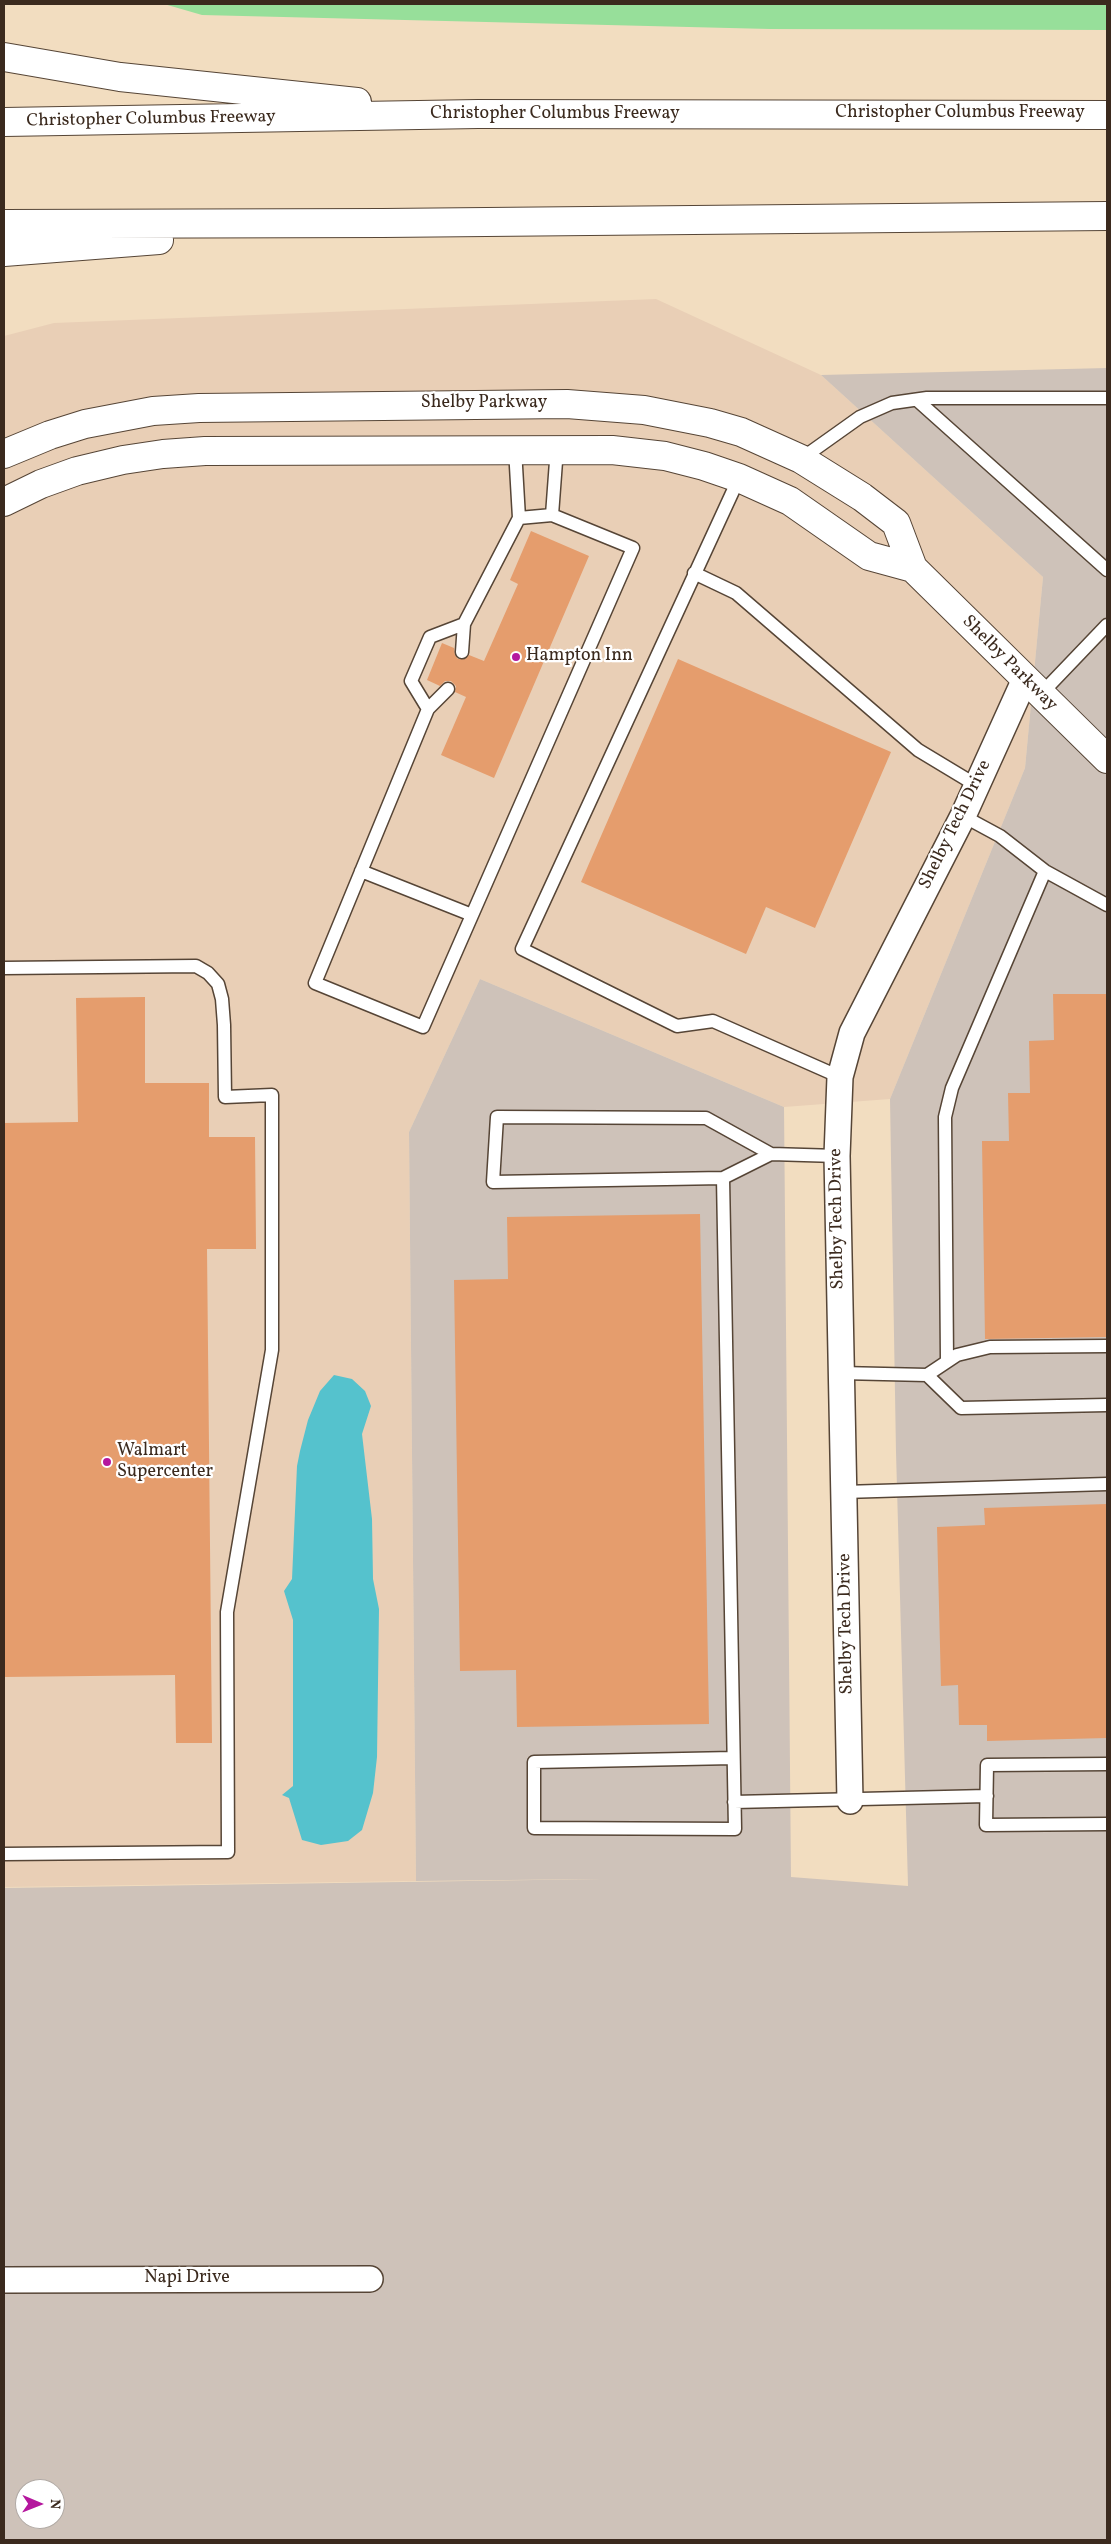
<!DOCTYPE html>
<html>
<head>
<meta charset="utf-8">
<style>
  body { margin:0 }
  #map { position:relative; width:1111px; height:2544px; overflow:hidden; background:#f2ddc0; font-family:Vollkorn,serif }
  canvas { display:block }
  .frame { position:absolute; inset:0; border:5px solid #3b2a1e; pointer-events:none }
  .north { position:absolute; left:15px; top:2479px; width:50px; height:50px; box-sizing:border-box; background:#fff; border:1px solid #b1aaa5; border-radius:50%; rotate:91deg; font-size:14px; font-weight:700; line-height:20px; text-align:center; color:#3b2a1e }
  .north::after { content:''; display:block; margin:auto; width:18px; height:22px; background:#b5179e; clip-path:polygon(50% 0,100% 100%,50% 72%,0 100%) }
</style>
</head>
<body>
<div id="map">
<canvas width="1111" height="2544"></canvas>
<div class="frame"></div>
<div class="north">N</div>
</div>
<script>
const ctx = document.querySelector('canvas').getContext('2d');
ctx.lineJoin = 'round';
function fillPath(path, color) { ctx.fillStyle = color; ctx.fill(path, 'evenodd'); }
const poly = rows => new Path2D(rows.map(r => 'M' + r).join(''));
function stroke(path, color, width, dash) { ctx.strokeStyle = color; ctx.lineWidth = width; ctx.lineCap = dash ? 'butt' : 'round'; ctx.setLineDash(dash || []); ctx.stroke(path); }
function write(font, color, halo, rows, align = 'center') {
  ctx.font = font + ' Vollkorn,serif'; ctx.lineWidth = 4.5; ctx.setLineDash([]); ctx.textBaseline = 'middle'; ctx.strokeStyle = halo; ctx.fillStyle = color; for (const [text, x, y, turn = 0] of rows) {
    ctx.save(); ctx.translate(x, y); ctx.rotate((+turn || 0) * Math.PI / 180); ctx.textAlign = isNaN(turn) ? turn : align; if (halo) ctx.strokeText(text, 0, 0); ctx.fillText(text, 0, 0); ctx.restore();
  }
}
const built = poly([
  [656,299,821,375,1043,577,1025,768,890,1099,784,1107,480,979,409,1132,416,1881,4,1887,4,336,54,323]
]);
const industrial = poly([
  [1107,368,1107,2540,4,2540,4,1888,601,1879,416,1881,409,1132,480,979,784,1107,791,1877,908,1886,896,1452,890,1099,1025,768,1043,577,821,375],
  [25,2489,55,2489,55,2519,25,2519]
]);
const green = poly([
  [164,4,1107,4,1107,30,770,29,202,15]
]);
const water = poly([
  [334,1375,352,1379,365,1391,371,1406,362,1434,372,1519,373,1579,379,1609,377,1757,373,1793,362,1830,348,1841,321,1845,302,1840,289,1798,282,1795,293,1786,293,1620,284,1591,292,1579,297,1466,300,1451,308,1420,320,1391]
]);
const building = poly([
  [531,531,589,556,494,778,441,755,466,697,455,692,456,686,451,681,445,681,440,686,427,680,442,643,454,648,455,655,458,659,465,659,469,655,484,661,518,584,510,580],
  [678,659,891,752,815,928,766,907,746,954,581,882],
  [1053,994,1107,994,1107,1337,985,1339,982,1141,1009,1141,1008,1093,1030,1093,1029,1041,1054,1040],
  [145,997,145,1083,209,1083,209,1137,255,1137,256,1249,207,1249,212,1743,176,1743,175,1675,4,1677,4,1123,78,1122,76,998],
  [700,1214,709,1724,517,1727,516,1670,460,1671,454,1280,508,1279,507,1217],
  [1107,1504,1107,1738,987,1741,987,1725,959,1725,958,1685,941,1686,937,1527,985,1525,984,1508]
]);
const service = poly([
  [917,400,1107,570],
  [515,449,519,518,464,624,430,637,411,681,428,709,315,983,423,1027,633,548,552,515,557,448],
  [801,459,860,417,892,403,927,398,1107,398],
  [739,478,522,949,677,1026,713,1021,840,1077],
  [519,518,552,515],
  [694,573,736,593,918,750,976,785],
  [462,652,464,624],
  [1040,695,1107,625],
  [428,709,448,689],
  [963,816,1000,836,1045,871,1107,905],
  [361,871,472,915],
  [4,968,196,966,208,973,218,984,222,999,224,1025,225,1097,272,1095,272,1350,227,1612,228,1852,4,1854],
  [771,1154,706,1118,497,1117,493,1182,723,1178,771,1154,837,1156],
  [723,1178,735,1829,534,1828,534,1762,733,1758],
  [947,1361,945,1117,952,1088,1045,871],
  [841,1373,927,1375,957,1355,990,1347,1107,1346],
  [927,1375,961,1408,1107,1405],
  [844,1492,1107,1484],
  [1107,1764,987,1765,986,1825,1107,1824],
  [734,1802,987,1796]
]);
const minor = poly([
  [850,1801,837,1156,840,1077,852,1033,963,816,1025,679],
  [4,2280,370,2279]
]);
const tertiary = poly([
  [4,454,50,435,85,424,153,411,199,408,567,404,644,410,710,423,741,432,801,459,862,497,896,523,913,568,1107,759],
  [4,502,41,484,77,471,123,460,163,454,205,451,612,450,665,456,704,466,739,478,790,501,869,556,913,568]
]);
const motorway = poly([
  [4,57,120,77,357,102],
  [4,122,478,114,1107,115],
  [4,224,383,223,1107,216],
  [4,252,159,240]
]);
const markers = [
  [516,657,5,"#b5179e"],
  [107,1462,5,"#b5179e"]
];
const streetNames = [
  ["Christopher Columbus Freeway",960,114],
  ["Christopher Columbus Freeway",555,115],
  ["Christopher Columbus Freeway",151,120,-1],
  ["Shelby Parkway",484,404],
  ["Shelby Parkway",1009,664,45],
  ["Shelby Tech Drive",956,825,-64],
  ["Shelby Tech Drive",838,1219,-91],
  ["Shelby Tech Drive",847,1624,-91],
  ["Napi Drive",187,2279]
];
const poiNames = [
  ["Hampton Inn",526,657],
  ["Walmart",117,1452],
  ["Supercenter",117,1473]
];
fillPath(built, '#e9cfb6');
fillPath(industrial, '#cec2b9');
fillPath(green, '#97df9a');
fillPath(water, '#55c2cd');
fillPath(building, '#e59d6d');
stroke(service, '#564536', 15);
stroke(minor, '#564536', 28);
stroke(tertiary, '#564536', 30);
stroke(motorway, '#564536', 30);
stroke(service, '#fff', 12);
stroke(minor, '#fff', 25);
stroke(tertiary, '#fff', 28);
stroke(motorway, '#fff', 28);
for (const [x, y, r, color] of markers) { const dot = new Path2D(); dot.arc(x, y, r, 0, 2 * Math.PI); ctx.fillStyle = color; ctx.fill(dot); stroke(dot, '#fff', 2); }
write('18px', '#3b2a1e', '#fff', streetNames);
write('18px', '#3b2a1e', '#fff', poiNames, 'left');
</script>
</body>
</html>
